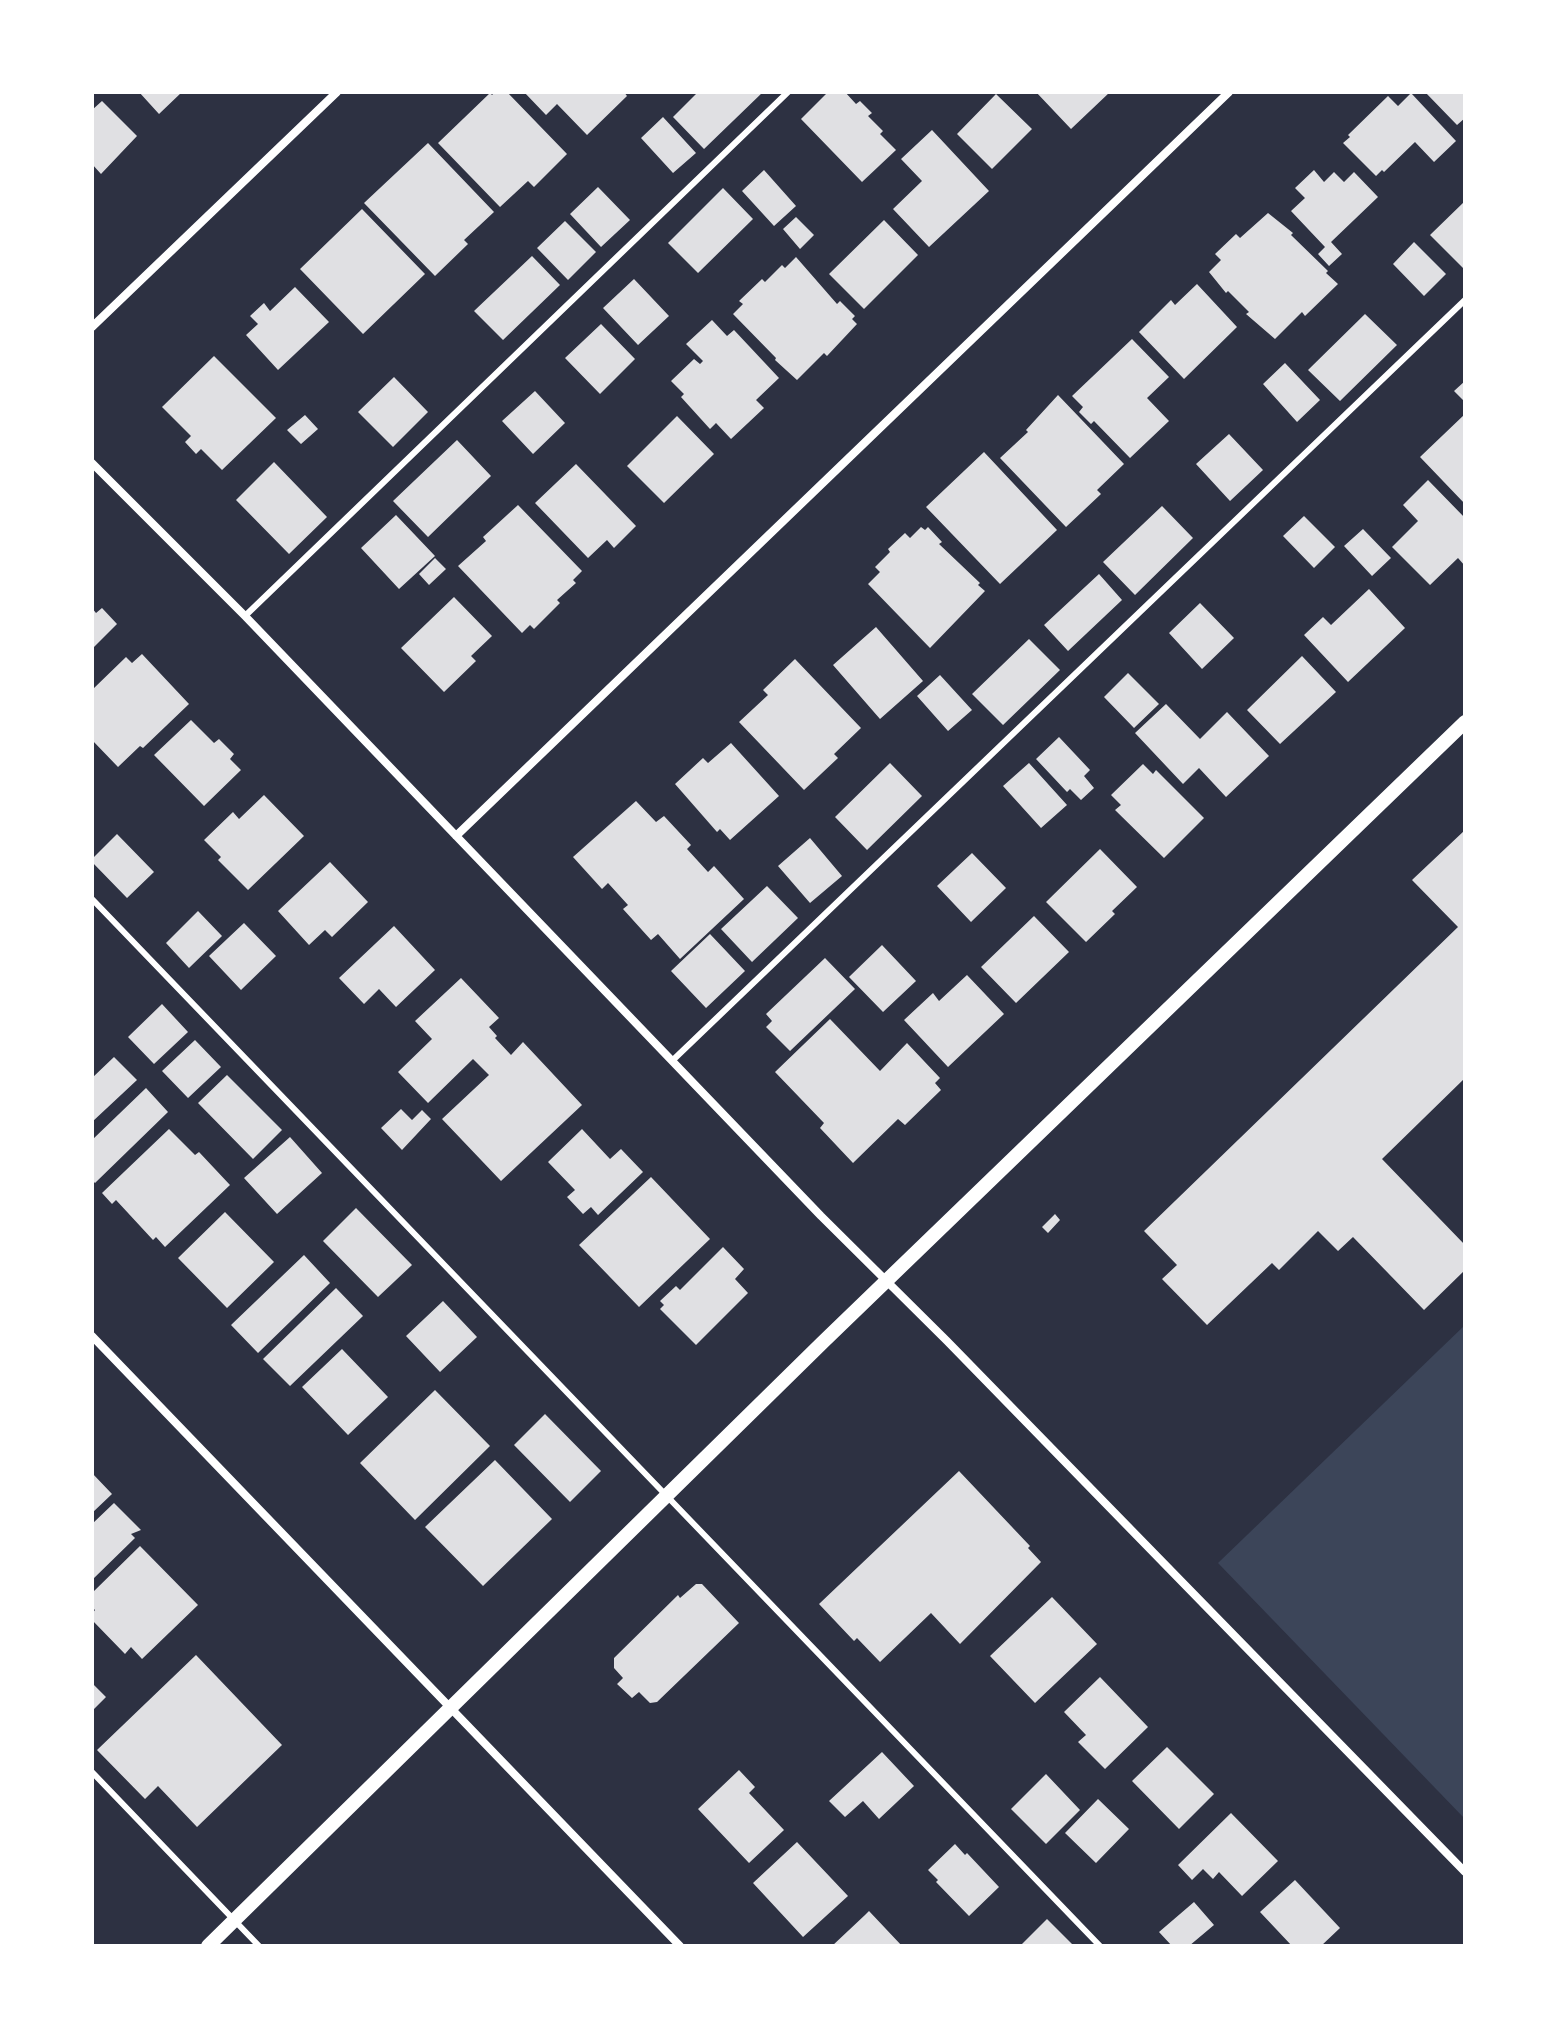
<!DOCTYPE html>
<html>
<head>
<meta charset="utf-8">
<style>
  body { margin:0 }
  #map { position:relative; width:1557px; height:2038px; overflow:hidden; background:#2d3142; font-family:"Nunito Sans",sans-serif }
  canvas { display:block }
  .frame { position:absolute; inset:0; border:94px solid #fff; pointer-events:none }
</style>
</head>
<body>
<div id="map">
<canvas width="1557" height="2038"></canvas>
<div class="frame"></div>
</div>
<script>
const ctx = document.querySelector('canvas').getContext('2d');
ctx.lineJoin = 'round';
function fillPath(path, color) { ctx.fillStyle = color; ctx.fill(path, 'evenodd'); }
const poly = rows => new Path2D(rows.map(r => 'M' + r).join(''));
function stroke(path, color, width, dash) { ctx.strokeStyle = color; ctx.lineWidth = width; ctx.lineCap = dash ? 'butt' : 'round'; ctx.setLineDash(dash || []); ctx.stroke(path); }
const green = poly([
  [1465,1325,1465,1819,1218,1563]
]);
const building = poly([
  [139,92,182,92,159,114],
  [495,92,507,92,567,154,534,187,528,181,500,207,438,143,490,93,492,95],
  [524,92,624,92,627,96,587,135,557,104,546,115],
  [698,92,763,92,704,149,673,117],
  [828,92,845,92,856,104,860,101,872,113,868,116,883,131,880,134,896,150,862,182,801,119],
  [1036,92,1110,92,1071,129],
  [1425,92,1465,92,1465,118,1457,125],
  [1411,93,1456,141,1434,162,1415,142,1384,172,1382,170,1376,176,1343,143,1350,137,1348,135,1388,96,1398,106],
  [996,94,1032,129,992,169,957,134],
  [102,101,137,136,101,174,92,164,92,110],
  [663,117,696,153,673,173,641,138],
  [932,130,989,191,929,247,893,209,922,181,901,159],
  [428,143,494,212,464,240,468,244,435,276,364,203],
  [764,170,796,206,774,226,742,191],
  [1314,170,1324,182,1334,172,1344,182,1354,172,1378,197,1331,242,1342,254,1329,266,1318,254,1325,247,1291,211,1305,198,1295,188],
  [598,187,630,220,601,247,570,214],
  [723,188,753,219,698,273,668,243],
  [1465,201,1465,270,1430,235],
  [362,209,425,274,363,334,300,269],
  [1268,213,1293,233,1291,235,1328,271,1326,273,1338,284,1305,316,1302,312,1275,339,1246,314,1249,312,1228,291,1226,293,1209,272,1221,260,1215,254,1236,234,1240,238],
  [796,217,814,235,800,249,783,229],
  [884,220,918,255,864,309,829,274],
  [565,221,596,252,568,280,537,248],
  [1414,242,1446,274,1424,296,1393,264],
  [532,256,560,285,503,340,474,311],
  [796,257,837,304,840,301,855,316,852,319,857,324,827,356,824,353,797,380,775,360,776,358,733,314,743,304,739,301,762,279,765,282,782,265,785,268],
  [634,279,669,316,638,345,603,308],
  [1197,284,1237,327,1184,379,1139,332,1171,300,1175,305],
  [295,287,329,322,278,370,246,335,258,324,250,316,264,303,270,311],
  [1365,314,1397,345,1340,401,1308,370],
  [712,320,727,336,734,330,779,378,756,400,764,408,731,439,716,423,710,429,681,397,684,394,671,381,694,359,700,364,703,361,686,344],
  [601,324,635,359,600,394,565,358],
  [1132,339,1169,377,1147,398,1169,421,1130,458,1094,421,1091,424,1079,412,1083,407,1072,396],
  [214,356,276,418,222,470,201,449,196,454,185,442,191,436,162,407],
  [1285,363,1320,400,1297,422,1263,384],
  [394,377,428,412,393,447,358,412],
  [1465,381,1465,402,1454,391],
  [535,391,565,423,533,454,502,421],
  [1058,395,1124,464,1097,490,1101,494,1066,527,1000,458,1028,432,1026,430],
  [1465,414,1465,504,1420,457],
  [305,415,318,429,301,444,287,430],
  [677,416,714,454,664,503,627,466],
  [1229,434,1263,470,1230,501,1196,464],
  [457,440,491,476,428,537,393,501],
  [984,452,1057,530,1000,584,926,507],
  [274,462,327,517,289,554,236,500],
  [576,464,636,526,614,548,607,540,588,558,535,503],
  [1428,480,1465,518,1465,566,1458,558,1430,585,1392,547,1418,521,1403,505],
  [518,505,582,571,573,580,576,583,557,600,560,603,534,629,530,625,522,633,458,566,486,541,483,537],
  [1162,506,1193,538,1135,595,1103,562],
  [396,515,435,556,399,589,361,548],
  [1304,516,1335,547,1314,568,1283,536],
  [921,527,925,530,928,527,942,542,939,544,980,583,978,585,985,591,930,648,868,584,880,572,875,567,890,552,888,549,905,533,910,538],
  [1363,529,1391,558,1372,576,1344,546],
  [435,558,446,569,429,585,419,574],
  [1099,574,1122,600,1068,651,1044,625],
  [1369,589,1405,628,1348,682,1304,635,1323,617,1331,625],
  [454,597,492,636,471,656,476,661,444,692,401,648],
  [1200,603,1234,638,1202,669,1169,633],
  [92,608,96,613,102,608,117,624,92,649],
  [876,627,923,681,880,719,833,665],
  [1029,639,1060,670,1003,725,972,694],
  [142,654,189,704,143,748,140,746,118,767,92,740,92,690,126,657,132,663],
  [1302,656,1336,692,1280,744,1247,710],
  [795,659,861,728,834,754,838,758,804,790,739,722,768,695,763,690],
  [1128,673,1159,704,1134,728,1104,697],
  [940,675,972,710,948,731,917,696],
  [1166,704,1200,739,1227,712,1269,756,1226,797,1199,768,1183,784,1135,733],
  [191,720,214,743,219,739,234,754,230,759,241,770,204,806,154,755],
  [1059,737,1090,770,1084,776,1094,788,1081,800,1070,789,1067,792,1036,759],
  [731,743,779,796,730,840,720,829,717,832,675,784,703,758,708,763],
  [890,763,922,796,867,850,835,817],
  [1029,763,1067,805,1041,828,1003,786],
  [1143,764,1153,774,1156,770,1204,818,1164,858,1115,810,1121,805,1111,795],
  [264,795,304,836,248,890,218,860,221,857,204,840,233,812,239,819],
  [636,801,656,822,664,816,691,845,687,849,708,872,714,866,744,899,680,959,658,934,651,940,623,909,628,905,608,883,602,889,573,857],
  [1465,830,1465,1078,1382,1159,1465,1245,1465,1270,1424,1310,1353,1237,1338,1251,1318,1231,1279,1270,1272,1263,1207,1325,1162,1279,1177,1265,1144,1231,1458,927,1412,880],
  [117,834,154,872,127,898,92,862,92,859],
  [810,838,842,876,810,903,778,866],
  [1100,849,1137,887,1112,911,1115,914,1086,942,1046,902],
  [972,853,1006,888,971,922,937,886],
  [330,862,368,902,332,937,325,930,309,945,278,911],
  [767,886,798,918,752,962,721,929],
  [198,911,222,936,189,968,166,943],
  [1034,916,1069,952,1016,1003,981,967],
  [244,923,276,956,241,990,209,956],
  [394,926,435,970,396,1007,379,989,364,1004,339,978],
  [710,934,745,971,706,1008,671,971],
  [882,945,916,981,883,1012,849,977],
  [825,958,855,989,790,1051,766,1027,772,1021,766,1014],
  [967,975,1004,1014,948,1067,904,1020,933,993,939,1001],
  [461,978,499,1018,489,1027,497,1036,495,1038,511,1055,523,1042,582,1105,501,1181,442,1119,489,1075,473,1059,428,1103,398,1072,432,1039,415,1021],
  [162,1004,188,1032,154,1064,128,1037],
  [830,1019,880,1071,907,1043,940,1078,935,1083,941,1090,905,1125,898,1119,853,1163,820,1128,824,1123,775,1072],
  [195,1040,221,1067,188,1098,162,1071],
  [114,1057,137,1080,92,1122,92,1078],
  [227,1075,282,1130,253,1159,198,1103],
  [146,1088,168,1112,95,1183,92,1180,92,1140],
  [401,1109,412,1120,422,1110,431,1119,402,1150,381,1128],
  [169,1129,195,1155,199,1152,230,1185,165,1247,156,1237,153,1240,116,1200,112,1204,102,1193],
  [582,1129,610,1159,621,1149,643,1172,598,1215,591,1207,583,1214,567,1197,575,1190,548,1162],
  [290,1137,322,1173,277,1214,244,1178],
  [651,1177,710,1239,639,1307,579,1245],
  [356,1208,412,1265,378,1297,323,1241],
  [225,1212,274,1262,227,1308,178,1258],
  [1055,1214,1060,1220,1048,1233,1042,1227],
  [723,1247,744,1269,735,1279,748,1293,696,1345,660,1309,664,1305,660,1301,676,1286,680,1290],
  [304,1255,330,1283,258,1353,231,1325],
  [336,1288,363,1316,290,1386,263,1359],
  [443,1301,477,1337,440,1372,406,1336],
  [342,1349,388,1397,348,1435,302,1387],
  [435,1390,490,1446,415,1520,360,1463],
  [545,1414,601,1471,570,1502,514,1445],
  [495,1460,552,1519,483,1586,425,1527],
  [959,1471,1030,1546,1028,1548,1041,1562,960,1644,931,1613,880,1662,857,1638,854,1641,819,1604],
  [92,1473,112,1494,92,1513],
  [114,1503,141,1530,131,1534,135,1538,92,1580,92,1524],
  [140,1546,198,1605,142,1659,131,1647,125,1654,92,1620,92,1614,95,1610,92,1607,92,1593],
  [696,1584,702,1584,739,1623,657,1702,650,1703,639,1692,632,1698,617,1684,623,1678,614,1668,614,1658,678,1595,680,1598],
  [1052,1597,1097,1644,1035,1703,990,1656],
  [196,1655,282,1745,197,1827,158,1786,145,1799,97,1750],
  [1100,1677,1148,1727,1105,1769,1078,1742,1086,1735,1064,1712],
  [92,1683,106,1697,92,1711],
  [1167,1747,1214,1794,1179,1829,1132,1781],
  [882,1752,914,1786,879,1819,863,1801,845,1817,829,1801],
  [739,1770,755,1787,749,1793,784,1830,749,1863,698,1809],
  [1046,1774,1080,1810,1046,1844,1011,1809],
  [1098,1799,1129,1829,1096,1863,1065,1833],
  [1231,1813,1278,1861,1242,1896,1219,1872,1213,1879,1203,1869,1192,1880,1178,1865],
  [797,1842,848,1896,803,1937,753,1883],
  [955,1844,965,1855,967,1853,999,1887,969,1916,936,1882,938,1880,928,1870],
  [1295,1880,1340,1928,1321,1946,1292,1946,1260,1912],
  [1194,1902,1214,1925,1189,1946,1172,1946,1159,1932],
  [869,1911,902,1946,832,1946,865,1915],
  [1047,1919,1074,1946,1020,1946]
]);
const service = poly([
  [245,616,788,92],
  [92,899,1100,1946],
  [673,1060,1465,300],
  [92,1772,259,1946]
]);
const minor = poly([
  [92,327,337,92],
  [92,463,245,616,821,1216,947,1341,1465,1872],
  [456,836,1229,92],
  [92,1336,680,1946]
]);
const tertiary = poly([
  [208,1946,823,1342,1465,722]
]);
fillPath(green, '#3c4559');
fillPath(building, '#e0e0e3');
stroke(service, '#fff', 6);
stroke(minor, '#fff', 8);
stroke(tertiary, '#fff', 14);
</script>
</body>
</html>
